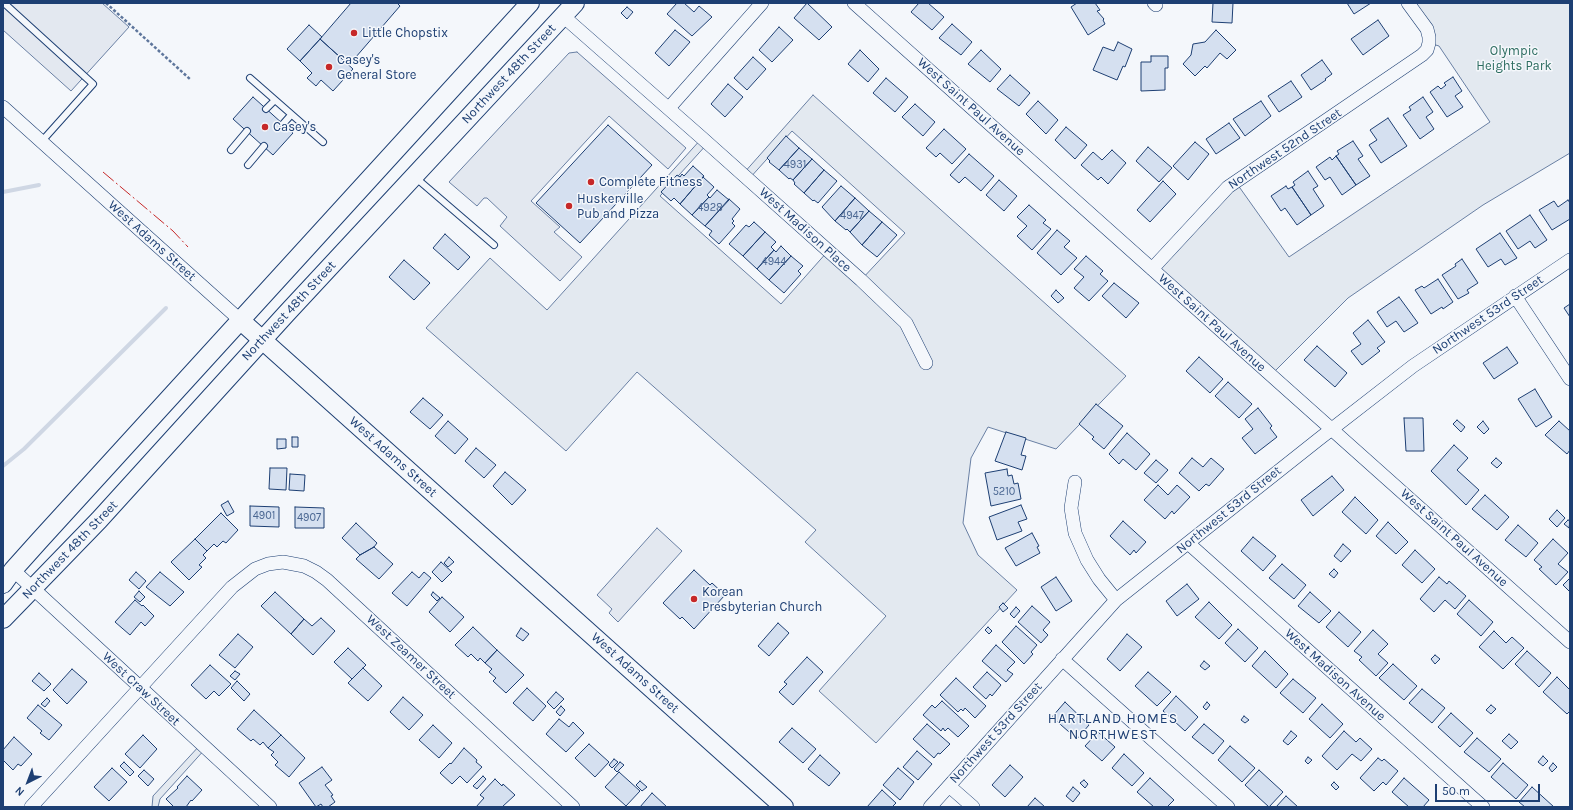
<!DOCTYPE html>
<html>
<head>
<meta charset="utf-8">
<style>
  body { margin:0 }
  #map { position:relative; width:1573px; height:810px; overflow:hidden; background:#f4f7fb; font-family:Karla,sans-serif }
  canvas { display:block }
  .frame { position:absolute; inset:0; border:4px solid #1d3f73; pointer-events:none }
  .north { position:absolute; left:8px; top:762px; width:40px; height:40px; -webkit-text-stroke:3px #f4f7fb; paint-order:stroke; rotate:222deg; font-size:11px; font-weight:700; line-height:16px; text-align:center; color:#1d3f73 }
  .north::after { content:''; display:block; margin:auto; width:14px; height:18px; background:#1d3f73; clip-path:polygon(50% 0,100% 100%,50% 72%,0 100%) }
  .scale { position:absolute; left:1435px; top:784px; width:105px; height:18px; box-sizing:border-box; border:2px solid #1d3f73; border-top:0; padding-left:5px; font-size:12px; line-height:14px; white-space:nowrap; color:#1d3f73; -webkit-text-stroke:3px #f4f7fb; paint-order:stroke }
</style>
</head>
<body>
<div id="map">
<canvas width="1573" height="810"></canvas>
<div class="frame"></div>
<div class="north">N</div>
<div class="scale">50 m</div>
</div>
<script>
const ctx = document.querySelector('canvas').getContext('2d');
ctx.lineJoin = 'round';
function fillPath(path, color) { ctx.fillStyle = color; ctx.fill(path, 'evenodd'); }
const poly = rows => new Path2D(rows.map(r => 'M' + r).join(''));
function stroke(path, color, width, dash) { ctx.strokeStyle = color; ctx.lineWidth = width; ctx.lineCap = dash ? 'butt' : 'round'; ctx.setLineDash(dash || []); ctx.stroke(path); }
function write(font, color, halo, rows, align = 'center') {
  ctx.font = font + ' Karla,sans-serif'; ctx.lineWidth = 3; ctx.setLineDash([]); ctx.textBaseline = 'middle'; ctx.strokeStyle = halo; ctx.fillStyle = color; for (const [text, x, y, turn = 0] of rows) {
    ctx.save(); ctx.translate(x, y); ctx.rotate((+turn || 0) * Math.PI / 180); ctx.textAlign = isNaN(turn) ? turn : align; if (halo) ctx.strokeText(text, 0, 0); ctx.fillText(text, 0, 0); ctx.restore();
  }
}
const green = poly([
  [1408,3,1570,3,1570,153,1483,205,1348,298,1271,375,1152,269,1235,181,1289,257,1490,122,1439,46,1429,43,1408,3],
  [813,95,1126,376,1056,449,988,427,971,458,963,523,978,555,1017,590,876,743,819,691,886,616,805,542,816,530,637,372,566,451,426,328,490,258,547,310,702,138,708,143,660,196,781,304,828,251,861,280,905,233,792,131,749,179,743,174,813,95],
  [201,744,206,748,160,799,158,807,152,807,153,796,201,744]
]);
const parking = poly([
  [3,3,102,3,129,27,71,91,3,30,3,3],
  [577,52,686,148,668,169,609,116,531,201,560,227,554,232,582,257,560,281,500,226,507,217,487,198,484,198,477,206,449,182,569,53,577,52],
  [657,528,682,551,618,622,609,613,612,609,597,595,657,528]
]);
const stream = poly([
  [3,192,39,185],
  [3,466,24,449,166,308]
]);
const building = poly([
  [351,3,397,3,400,6,349,65,320,39,351,3],
  [677,3,684,3,694,12,699,6,712,17,692,36,667,14,677,3],
  [807,3,832,27,819,40,794,18,807,3],
  [919,3,928,3,944,17,932,30,911,12,919,3],
  [1077,3,1095,3,1100,10,1097,11,1104,19,1103,20,1105,24,1088,35,1071,7,1077,3],
  [1213,3,1233,3,1232,23,1212,22,1213,3],
  [1347,3,1371,3,1354,14,1347,3],
  [627,7,633,12,627,19,621,13,627,7],
  [1378,20,1389,36,1363,55,1351,39,1378,20],
  [952,24,972,42,961,55,939,38,952,24],
  [309,25,322,37,300,61,287,49,309,25],
  [779,27,793,40,772,62,759,50,779,27],
  [675,30,690,42,669,66,655,53,675,30],
  [1216,30,1236,50,1227,59,1220,53,1207,68,1205,66,1195,76,1183,64,1191,55,1193,44,1205,42,1216,30],
  [320,39,353,69,333,91,321,80,316,86,307,78,312,73,300,61,320,39],
  [1118,42,1132,49,1125,67,1123,66,1117,80,1093,70,1103,47,1114,51,1118,42],
  [860,50,879,69,868,82,848,64,860,50],
  [981,50,1001,69,990,82,968,64,981,50],
  [1151,56,1168,56,1168,68,1165,68,1165,90,1141,91,1141,62,1151,62,1151,56],
  [753,57,766,69,747,90,734,78,753,57],
  [1322,60,1332,74,1325,79,1326,80,1311,90,1301,75,1322,60],
  [1010,75,1030,93,1019,106,997,89,1010,75],
  [1453,77,1462,91,1455,96,1463,107,1447,117,1430,92,1438,86,1441,89,1446,85,1444,83,1453,77],
  [886,78,908,97,895,112,873,93,886,78],
  [1291,81,1302,97,1279,112,1268,96,1291,81],
  [728,84,743,97,725,117,711,104,728,84],
  [253,97,293,133,273,155,233,119,253,97],
  [1423,97,1433,112,1426,117,1434,129,1420,139,1403,115,1411,110,1409,107,1423,97],
  [1038,101,1058,120,1046,134,1026,114,1038,101],
  [1261,101,1271,116,1245,136,1233,119,1261,101],
  [915,104,935,122,923,136,902,117,915,104],
  [1388,118,1407,146,1381,163,1369,145,1377,140,1370,130,1388,118],
  [1229,123,1240,138,1216,154,1206,139,1229,123],
  [608,125,652,165,580,243,536,203,608,125],
  [1066,127,1087,145,1075,159,1055,140,1066,127],
  [944,129,966,149,952,164,940,153,936,157,926,148,944,129],
  [786,136,799,148,779,170,769,162,770,161,767,158,786,136],
  [1353,141,1363,156,1358,159,1370,176,1356,185,1336,156,1339,154,1337,151,1353,141],
  [1195,142,1209,154,1188,180,1173,166,1195,142],
  [1148,147,1172,168,1159,182,1136,161,1148,147],
  [799,148,812,159,793,180,790,178,789,179,779,170,799,148],
  [1112,150,1126,163,1108,184,1101,177,1098,180,1081,165,1093,152,1102,160,1112,150],
  [969,154,994,176,981,191,965,177,959,183,950,175,969,154],
  [1336,156,1356,185,1342,195,1330,177,1325,180,1316,167,1330,157,1332,160,1336,156],
  [812,159,824,170,804,193,794,184,795,183,793,180,812,159],
  [693,166,704,176,680,204,674,198,671,201,661,192,677,175,680,177,682,174,684,176,693,166],
  [824,170,837,181,818,203,814,200,813,201,804,193,824,170],
  [1308,171,1318,186,1313,189,1324,206,1311,215,1292,187,1295,185,1293,182,1308,171],
  [703,177,714,187,707,195,709,197,692,215,680,204,703,177],
  [999,180,1017,196,1004,211,986,195,999,180],
  [1163,181,1176,194,1150,222,1137,210,1163,181],
  [841,186,855,198,835,221,822,207,841,186],
  [1286,186,1288,189,1292,187,1311,215,1297,225,1285,208,1281,211,1271,196,1286,186],
  [717,190,729,200,705,226,692,215,709,197,710,198,717,190],
  [855,198,869,211,850,232,847,229,846,230,835,221,855,198],
  [729,199,740,209,732,219,734,221,732,223,735,226,719,244,709,235,712,231,705,226,729,199],
  [1568,200,1570,203,1570,219,1552,230,1539,210,1554,201,1558,207,1568,200],
  [1029,205,1046,220,1043,223,1051,229,1032,250,1017,236,1027,226,1017,217,1029,205],
  [869,211,882,222,862,245,850,232,869,211],
  [1530,215,1547,240,1535,248,1530,241,1518,249,1506,231,1530,215],
  [754,222,765,232,743,256,729,244,746,225,749,227,754,222],
  [882,222,897,235,877,257,862,245,882,222],
  [1057,230,1070,241,1064,247,1077,258,1061,275,1037,253,1057,230],
  [765,232,776,242,771,247,774,250,757,269,743,256,765,232],
  [1500,233,1517,258,1505,265,1501,259,1488,267,1476,249,1500,233],
  [445,234,470,257,458,270,433,248,445,234],
  [781,246,791,256,769,280,757,269,774,250,776,252,781,246],
  [791,256,803,266,798,271,801,274,784,293,769,280,791,256],
  [1086,256,1103,271,1100,274,1108,281,1089,301,1074,288,1084,277,1074,269,1086,256],
  [1462,259,1478,283,1467,290,1469,293,1458,299,1442,275,1456,266,1455,264,1462,259],
  [404,260,430,283,414,300,389,277,404,260],
  [1438,279,1453,302,1443,309,1442,307,1431,314,1415,290,1422,286,1424,288,1438,279],
  [1114,283,1139,303,1126,318,1102,296,1114,283],
  [1056,290,1064,298,1058,303,1051,296,1056,290],
  [1399,297,1418,323,1404,332,1396,321,1387,327,1377,312,1399,297],
  [1570,304,1570,317,1564,308,1570,304],
  [1368,320,1385,342,1377,348,1380,351,1362,365,1351,351,1361,344,1353,333,1368,320],
  [1317,346,1347,373,1335,387,1304,360,1317,346],
  [1507,347,1518,363,1494,379,1483,363,1507,347],
  [1199,357,1223,379,1210,393,1186,371,1199,357],
  [1228,382,1252,404,1239,418,1215,396,1228,382],
  [1535,389,1552,417,1536,427,1518,399,1535,389],
  [423,398,443,415,430,429,410,412,423,398],
  [1096,404,1123,426,1104,449,1092,439,1094,437,1079,424,1096,404],
  [1258,408,1272,426,1270,428,1277,437,1255,454,1242,438,1253,429,1245,419,1258,408],
  [1404,418,1423,418,1424,451,1406,451,1404,418],
  [1457,420,1465,427,1461,432,1453,424,1457,420],
  [448,421,468,439,455,454,435,436,448,421],
  [1483,421,1489,429,1484,434,1477,427,1483,421],
  [1559,421,1570,431,1570,450,1567,454,1545,435,1559,421],
  [1006,432,1026,438,1021,455,1026,456,1022,470,995,461,1006,432],
  [1127,433,1150,454,1136,470,1123,459,1119,464,1109,454,1127,433],
  [292,437,298,437,298,447,292,447,292,437],
  [277,439,286,439,286,448,277,449,277,439],
  [1454,445,1468,458,1457,470,1479,490,1466,505,1431,471,1454,445],
  [476,448,496,465,484,478,465,461,476,448],
  [1192,458,1203,467,1211,458,1224,469,1209,486,1206,484,1199,491,1179,473,1192,458],
  [1496,458,1502,463,1497,468,1491,463,1496,458],
  [1156,460,1168,470,1156,483,1144,473,1156,460],
  [270,468,287,468,286,490,269,489,270,468],
  [1007,469,1008,476,1012,475,1014,484,1018,483,1021,499,991,506,985,473,1007,469],
  [505,472,526,490,512,505,493,486,505,472],
  [290,474,305,475,304,491,289,490,290,474],
  [1332,476,1344,490,1313,516,1301,500,1332,476],
  [1158,485,1168,495,1177,485,1190,497,1174,514,1172,511,1165,519,1144,500,1158,485],
  [1485,495,1509,517,1497,530,1472,509,1485,495],
  [1355,497,1378,520,1366,534,1342,512,1355,497],
  [228,501,234,512,227,516,221,505,228,501],
  [1021,505,1027,519,1018,522,1022,531,997,540,989,517,1021,505],
  [250,506,279,507,279,527,250,526,250,506],
  [295,507,324,508,324,528,295,528,295,507],
  [1557,510,1565,518,1557,527,1549,519,1557,510],
  [221,513,238,530,226,543,223,541,217,547,214,544,207,551,195,539,221,513],
  [1568,520,1570,521,1569,528,1564,524,1568,520],
  [1123,521,1146,542,1136,553,1134,550,1130,555,1110,536,1123,521],
  [1388,522,1408,542,1396,554,1376,536,1388,522],
  [356,523,377,543,374,547,360,555,342,538,356,523],
  [1518,525,1538,543,1526,557,1505,540,1518,525],
  [1032,533,1039,546,1037,547,1040,553,1016,566,1005,548,1032,533],
  [1253,537,1276,556,1263,571,1241,551,1253,537],
  [195,539,207,551,203,555,206,558,199,565,202,567,189,580,171,562,195,539],
  [1553,539,1568,553,1558,564,1568,572,1556,585,1539,569,1542,567,1534,560,1553,539],
  [1343,544,1351,551,1341,562,1334,556,1343,544],
  [374,547,393,564,379,579,356,559,360,555,374,547],
  [1415,550,1435,569,1422,583,1402,565,1415,550],
  [449,557,454,562,448,567,444,563,449,557],
  [441,562,452,572,442,582,432,572,441,562],
  [1282,564,1306,585,1294,599,1269,578,1282,564],
  [1334,569,1338,573,1334,578,1329,574,1334,569],
  [694,570,710,585,712,583,725,595,694,629,682,617,680,619,663,603,694,570],
  [136,572,146,581,139,589,129,580,136,572],
  [160,572,184,592,170,606,146,587,160,572],
  [412,572,419,578,424,572,431,578,407,606,392,593,412,572],
  [1056,577,1072,601,1056,611,1041,587,1056,577],
  [1439,577,1447,584,1449,581,1466,596,1455,609,1445,600,1434,612,1420,599,1439,577],
  [1570,578,1570,592,1563,585,1570,578],
  [1187,584,1199,599,1177,616,1166,601,1187,584],
  [139,591,145,597,140,602,134,597,139,591],
  [275,592,304,619,291,634,261,606,275,592],
  [433,592,440,598,437,601,431,595,433,592],
  [1310,592,1331,611,1319,623,1298,606,1310,592],
  [442,597,464,617,450,632,429,612,442,597],
  [135,600,142,606,143,605,154,616,145,626,141,622,130,635,115,622,135,600],
  [1469,600,1493,622,1481,636,1457,614,1469,600],
  [1209,602,1232,625,1219,639,1195,617,1209,602],
  [1003,603,1008,608,1003,612,999,607,1003,603],
  [1032,606,1050,622,1043,630,1048,635,1041,643,1018,622,1032,606],
  [1016,607,1020,611,1014,618,1010,614,1016,607],
  [1339,612,1361,632,1348,647,1326,627,1339,612],
  [321,618,335,631,313,655,291,634,304,619,312,626,321,618],
  [778,623,789,633,769,656,758,646,778,623],
  [1016,626,1037,645,1031,652,1033,654,1024,664,1002,642,1016,626],
  [473,627,497,650,485,663,480,658,478,661,471,654,468,657,455,645,473,627],
  [988,627,992,631,989,634,985,630,988,627],
  [521,628,529,634,523,641,516,636,521,628],
  [1238,629,1258,648,1245,662,1225,643,1238,629],
  [1373,630,1388,644,1378,654,1388,663,1376,676,1359,660,1362,657,1354,651,1373,630],
  [1494,631,1506,643,1512,637,1524,648,1503,669,1479,647,1494,631],
  [238,634,253,647,235,668,219,655,238,634],
  [1127,634,1142,647,1120,671,1107,659,1127,634],
  [996,645,1015,662,1007,670,1013,674,1006,682,982,661,996,645],
  [348,648,366,665,352,679,334,662,348,648],
  [497,650,524,675,506,693,493,681,496,678,489,672,492,669,485,663,497,650],
  [1265,651,1288,674,1276,688,1252,666,1265,651],
  [1527,651,1551,673,1539,687,1515,664,1527,651],
  [1435,655,1440,659,1435,664,1431,659,1435,655],
  [807,657,823,672,793,705,779,692,787,684,784,682,807,657],
  [1204,661,1210,666,1205,670,1200,666,1204,661],
  [1393,664,1417,686,1404,700,1379,678,1393,664],
  [210,665,231,684,219,696,214,691,206,699,191,685,210,665],
  [363,668,382,686,368,701,348,683,363,668],
  [72,669,87,682,67,704,53,690,72,669],
  [235,671,240,674,235,680,230,676,235,671],
  [987,672,1001,685,992,696,990,694,986,699,973,687,987,672],
  [1148,672,1171,692,1157,706,1135,686,1148,672],
  [39,673,51,684,44,691,32,681,39,673],
  [1557,677,1570,690,1570,711,1567,714,1543,692,1557,677],
  [956,678,986,706,975,718,965,708,963,711,961,709,958,712,940,695,956,678],
  [1293,679,1316,698,1303,713,1280,693,1293,679],
  [237,681,250,694,244,701,231,688,237,681],
  [527,688,546,706,533,721,513,703,527,688],
  [1422,689,1445,708,1432,723,1409,703,1422,689],
  [556,692,564,699,554,709,547,702,556,692],
  [1176,696,1198,717,1185,731,1163,711,1176,696],
  [403,697,423,715,409,730,390,712,403,697],
  [47,698,50,701,45,707,41,704,47,698],
  [942,701,969,726,958,737,948,728,945,731,943,728,941,731,923,715,932,705,935,708,942,701],
  [1065,702,1089,725,1077,739,1052,717,1065,702],
  [1207,702,1210,705,1206,710,1203,707,1207,702],
  [1322,704,1343,724,1330,738,1309,719,1322,704],
  [38,705,62,725,49,740,40,733,42,731,27,718,38,705],
  [1491,705,1496,709,1491,714,1486,710,1491,705],
  [561,706,565,710,560,716,556,712,561,706],
  [254,710,281,735,268,748,263,742,260,745,253,739,251,741,237,729,254,710],
  [1451,713,1473,733,1460,747,1438,727,1451,713],
  [1244,716,1249,720,1245,723,1241,720,1244,716],
  [559,719,569,727,573,722,584,733,566,752,546,734,559,719],
  [927,724,950,744,940,754,938,753,934,758,913,739,927,724],
  [1204,724,1224,741,1213,754,1192,737,1204,724],
  [433,725,452,743,439,758,419,740,433,725],
  [792,728,816,749,803,763,779,742,792,728],
  [1291,731,1297,736,1288,745,1283,741,1291,731],
  [1344,731,1356,742,1360,738,1372,749,1361,761,1352,754,1337,770,1322,756,1344,731],
  [1098,732,1115,747,1102,761,1085,746,1098,732],
  [1509,734,1518,742,1511,749,1502,741,1509,734],
  [143,735,157,749,140,768,125,754,143,735],
  [281,735,305,758,289,777,275,765,278,762,271,755,274,752,268,748,281,735],
  [14,737,32,754,21,766,18,764,13,770,3,760,3,750,14,737],
  [1477,738,1501,759,1489,772,1464,752,1477,738],
  [589,744,609,762,595,777,575,758,589,744],
  [1230,746,1255,768,1242,782,1218,760,1230,746],
  [464,748,477,760,476,762,482,767,467,783,460,776,452,784,440,773,450,763,451,764,464,748],
  [917,751,932,764,918,780,903,767,917,751],
  [1124,754,1144,773,1132,786,1112,768,1124,754],
  [820,755,840,773,829,786,808,769,820,755],
  [1543,756,1548,761,1543,766,1538,762,1543,756],
  [1308,757,1312,760,1308,764,1305,761,1308,757],
  [1378,758,1382,761,1384,759,1398,771,1386,785,1383,782,1374,791,1360,778,1378,758],
  [614,759,618,762,612,768,609,765,614,759],
  [124,762,134,772,130,776,120,766,124,762],
  [620,762,624,765,617,772,614,769,620,762],
  [1503,763,1528,785,1516,799,1491,777,1503,763],
  [1553,763,1557,767,1552,772,1549,768,1553,763],
  [1010,765,1023,777,1005,797,992,785,1010,765],
  [322,767,332,780,325,785,333,795,331,796,335,802,328,807,323,807,321,804,316,807,299,783,322,767],
  [112,768,127,782,109,801,94,787,112,768],
  [898,768,914,782,900,800,883,785,898,768],
  [144,770,154,779,148,786,138,776,144,770],
  [1259,770,1283,792,1269,807,1245,785,1259,770],
  [619,772,640,791,626,806,605,787,619,772],
  [187,776,202,790,192,801,191,800,186,807,174,807,166,799,178,788,177,787,187,776],
  [483,776,486,779,477,789,473,786,483,776],
  [1150,778,1174,800,1167,807,1154,807,1137,792,1150,778],
  [1404,778,1429,800,1423,807,1409,807,1392,792,1404,778],
  [495,779,502,786,503,784,515,795,502,807,476,807,484,798,480,795,495,779],
  [1084,780,1088,784,1085,788,1080,783,1084,780],
  [640,781,647,787,642,791,636,785,640,781],
  [1334,782,1339,787,1336,790,1331,785,1334,782],
  [1073,787,1080,793,1073,802,1066,796,1073,787],
  [1532,787,1554,807,1525,807,1519,802,1532,787],
  [882,790,896,803,892,807,867,807,882,790],
  [652,793,667,807,640,807,652,793],
  [1286,796,1298,807,1276,807,1286,796],
  [1035,798,1045,807,1027,807,1035,798]
]);
const path = poly([
  [106,3,191,80]
]);
const service = poly([
  [4,3,93,84,42,141],
  [250,78,323,142],
  [266,109,275,100],
  [283,124,291,115],
  [231,150,247,131],
  [248,165,264,146],
  [416,178,494,245]
]);
const minor = poly([
  [854,3,1570,642],
  [1154,3,1156,5],
  [563,16,702,138,861,280,906,323,926,363],
  [3,107,240,320],
  [669,108,762,3],
  [1152,269,1228,187,1422,55,1427,50,1429,43,1429,37,1427,29,1408,3],
  [1515,296,1570,379],
  [1075,482,1071,508,1075,533,1087,560,1099,579,1116,600],
  [1188,543,1483,807],
  [13,570,270,807],
  [1062,659,1228,807],
  [949,786,973,807],
  [31,807,232,587,255,569,268,564,283,562,304,566,316,572,327,580,573,807],
  [930,807,1116,600,1319,439,1413,366,1570,260]
]);
const secondary = poly([
  [240,320,784,807],
  [3,584,13,570,39,541,530,3],
  [3,619,99,520,286,314,575,3]
]);
const power = poly([
  [103,172,173,231,188,247]
]);
const markers = [
  [354,33,4,"#c62828"],
  [329,67,4,"#c62828"],
  [265,127,4,"#c62828"],
  [591,182,4,"#c62828"],
  [569,206,4,"#c62828"],
  [694,599,4,"#c62828"]
];
const numberNames = [
  ["4931",795,165],
  ["4928",710,208],
  ["4947",852,216],
  ["4944",774,262],
  ["5210",1004,492],
  ["4901",264,516],
  ["4907",309,518]
];
const poiNames = [
  ["Little Chopstix",362,33],
  ["Casey's",337,60],
  ["General Store",337,75],
  ["Casey's",273,127],
  ["Complete Fitness",599,182],
  ["Huskerville",577,199],
  ["Pub and Pizza",577,214],
  ["Korean",702,592],
  ["Presbyterian Church",702,607]
];
const parkNames = [
  ["Olympic",1514,51],
  ["Heights Park",1514,66]
];
const streetNames = [
  ["Northwest 48th Street",509,74,-47],
  ["West Saint Paul Avenue",971,107,42],
  ["Northwest 52nd Street",1285,149,-34],
  ["West Madison Place",805,230,42],
  ["West Adams Street",152,241,42],
  ["Northwest 48th Street",289,311,-47],
  ["Northwest 53rd Street",1488,315,-34],
  ["West Saint Paul Avenue",1212,323,42],
  ["West Adams Street",393,457,42],
  ["Northwest 53rd Street",1229,510,-39],
  ["West Saint Paul Avenue",1454,538,42],
  ["Northwest 48th Street",70,550,-46],
  ["West Zeamer Street",411,657,43],
  ["West Adams Street",635,673,42],
  ["West Madison Avenue",1335,675,42],
  ["West Craw Street",141,689,43],
  ["Northwest 53rd Street",996,733,-48]
];
const neighbourhoodNames = [
  ["HARTLAND HOMES",1113,719],
  ["NORTHWEST",1113,735]
];
fillPath(green, '#e3e9f0');
stroke(green, '#687fa3', 1);
fillPath(parking, '#e3e8f0');
stroke(parking, '#687fa3', 1);
stroke(stream, '#cfd7e4', 4);
fillPath(building, '#d5e0f0');
stroke(building, '#1d3f73', 1);
stroke(service, '#1d3f73', 8);
stroke(minor, '#1d3f73', 14);
stroke(secondary, '#1d3f73', 20);
stroke(path, '#5e769c', 2.5, [3, 2]);
stroke(service, '#f4f7fb', 6);
stroke(minor, '#f4f7fb', 13);
stroke(secondary, '#f4f7fb', 18);
stroke(power, '#c62828', 1, [14, 3, 2, 3]);
for (const [x, y, r, color] of markers) { const dot = new Path2D(); dot.arc(x, y, r, 0, 2 * Math.PI); ctx.fillStyle = color; ctx.fill(dot); stroke(dot, '#f4f7fb', 1.5); }
write('11px', '#4b6792', null, numberNames);
write('13px', '#1d3f73', '#f4f7fb', poiNames, 'left');
write('13px', '#2c6c60', '#f4f7fb', parkNames);
write('13px', '#1d3f73', '#f4f7fb', streetNames);
ctx.letterSpacing = '1px';
write('14px', '#1d3f73', '#f4f7fb', neighbourhoodNames);
ctx.letterSpacing = '0px';
</script>
</body>
</html>
